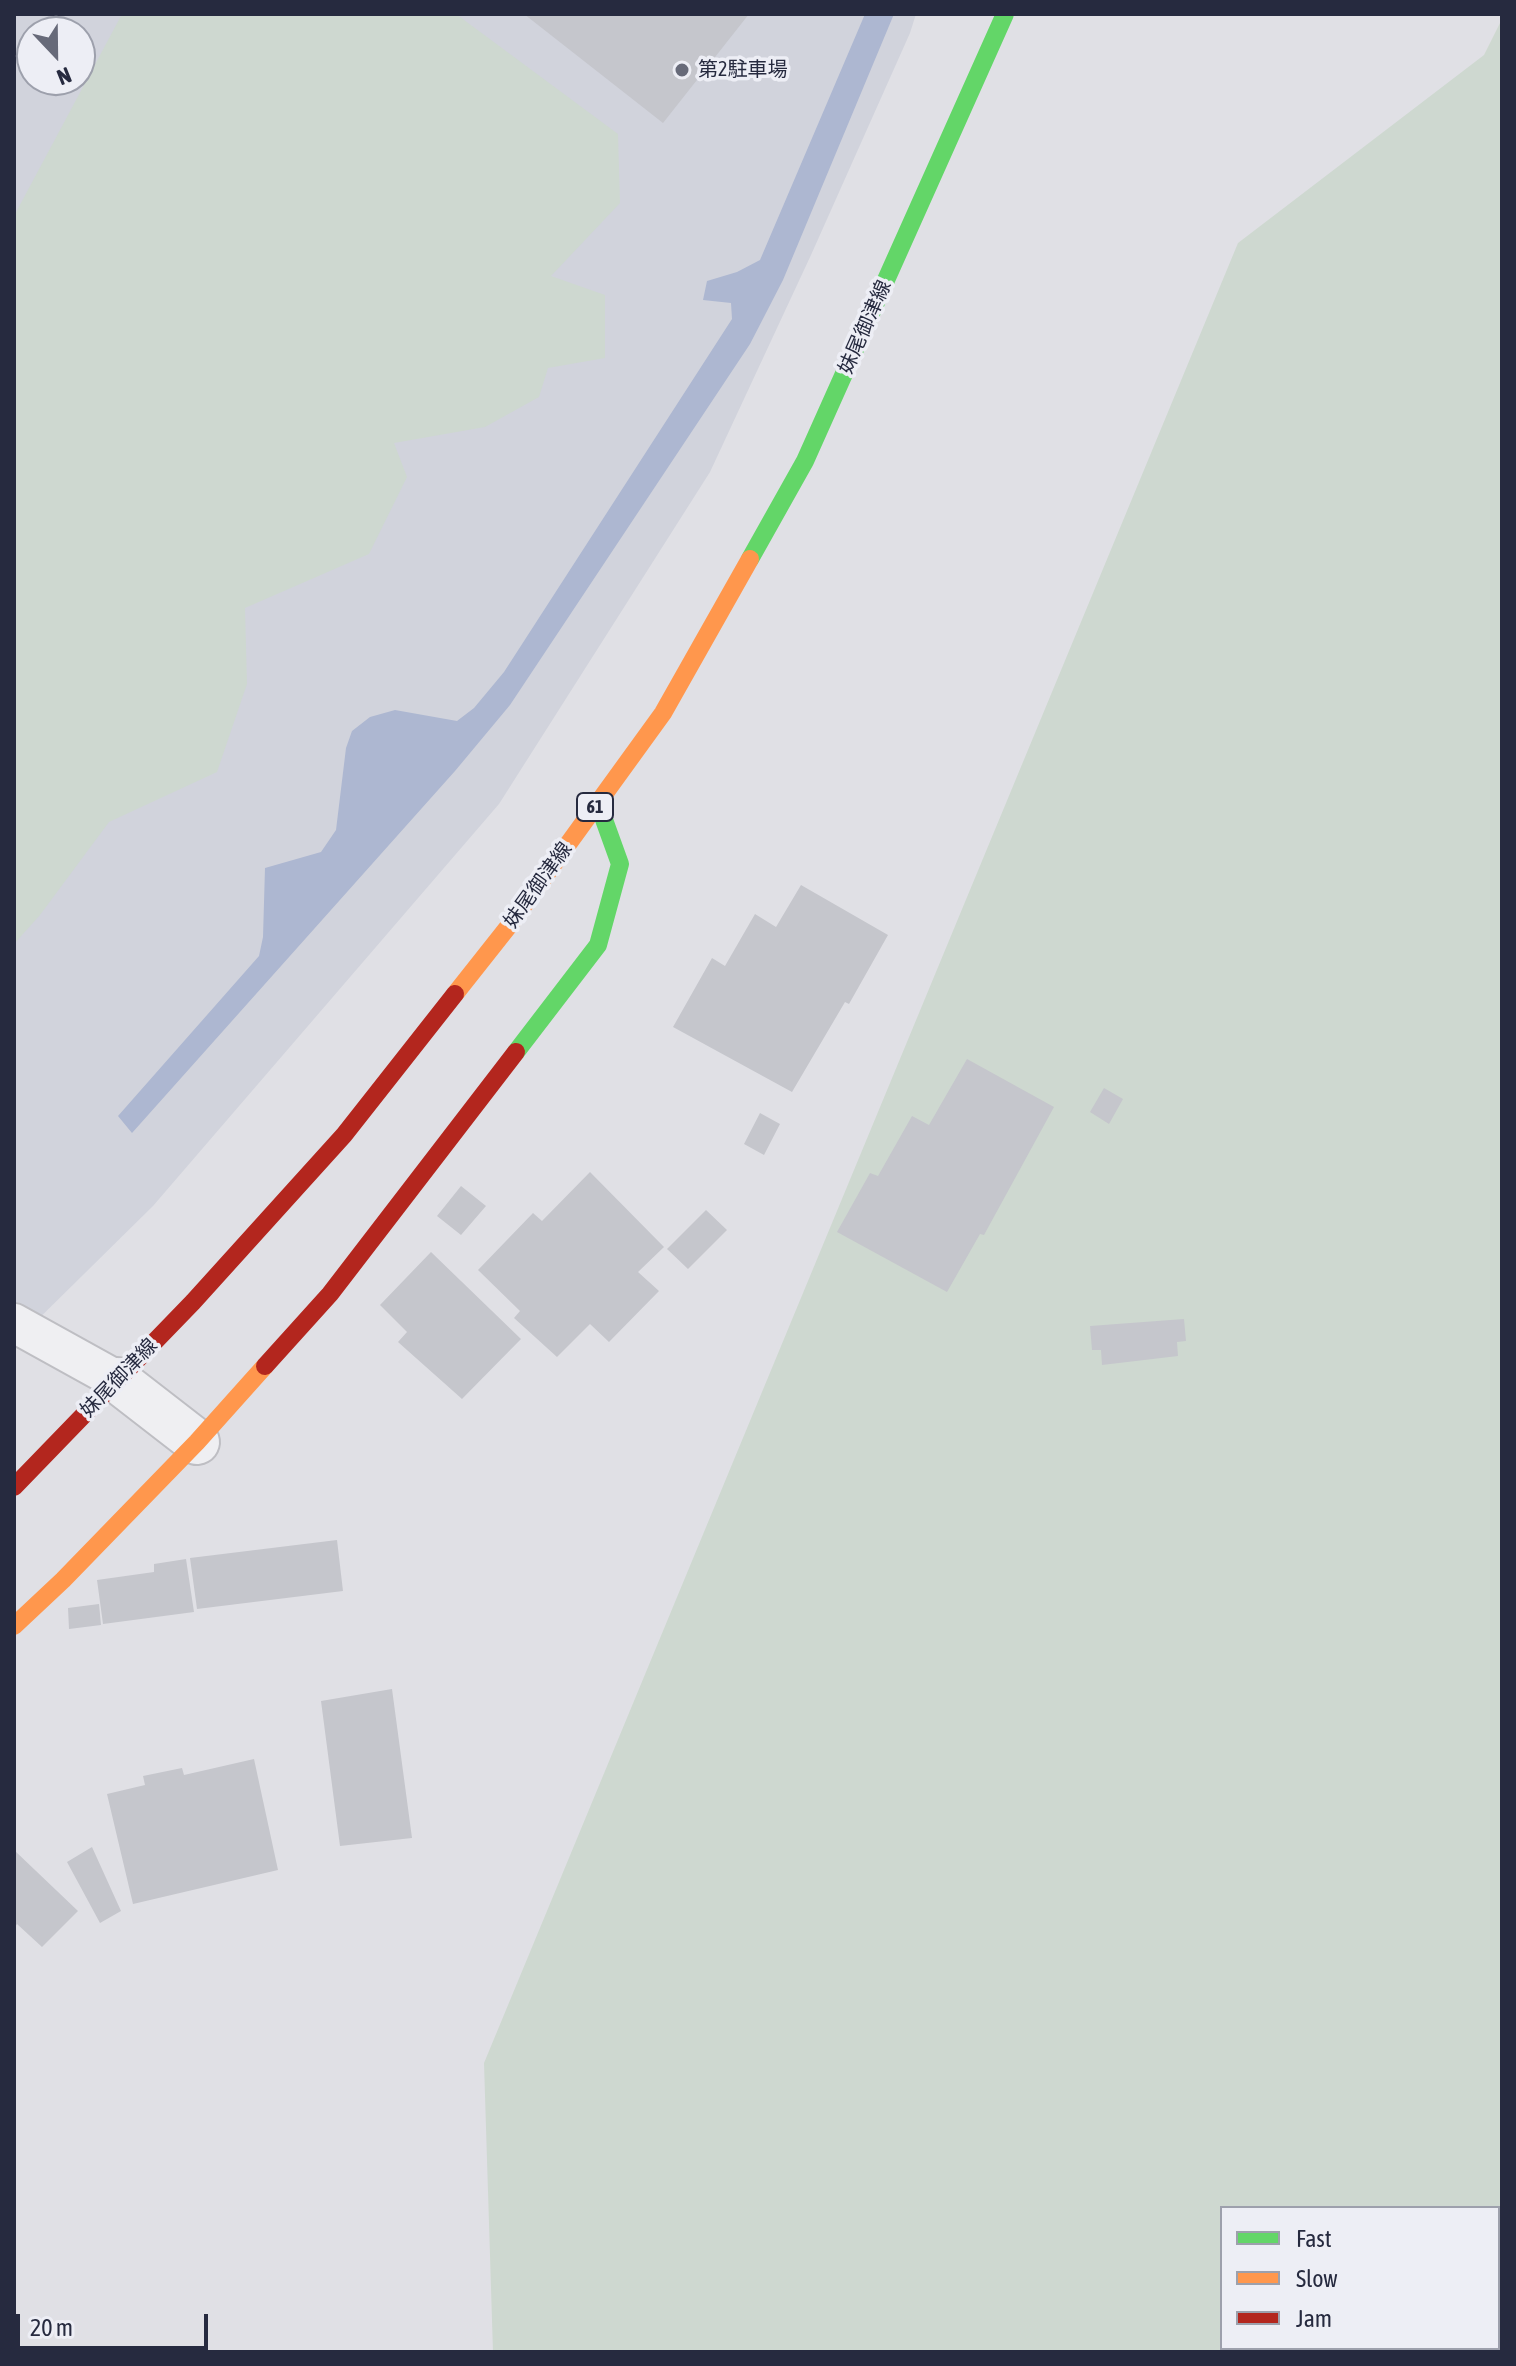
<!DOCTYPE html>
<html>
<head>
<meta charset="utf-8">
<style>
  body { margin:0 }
  #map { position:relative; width:1516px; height:2366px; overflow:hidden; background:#e0e0e5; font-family:"Asap Condensed",sans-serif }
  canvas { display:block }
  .frame { position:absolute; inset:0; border:16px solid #262a3f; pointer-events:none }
  .legend { position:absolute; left:1220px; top:2206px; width:280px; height:144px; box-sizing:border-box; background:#edeef5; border:2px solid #9da0ac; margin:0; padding:10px 14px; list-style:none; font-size:24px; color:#262a3f }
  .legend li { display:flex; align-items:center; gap:16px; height:40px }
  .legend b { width:40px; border:2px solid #9da0ac }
  .north { position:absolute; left:16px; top:16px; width:80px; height:80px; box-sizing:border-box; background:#edeef5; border:2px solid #9da0ac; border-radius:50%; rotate:158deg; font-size:22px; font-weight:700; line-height:32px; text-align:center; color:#262a3f }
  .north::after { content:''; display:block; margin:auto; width:28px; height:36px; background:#676a79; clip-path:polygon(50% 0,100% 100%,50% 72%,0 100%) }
  .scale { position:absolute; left:16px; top:2314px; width:192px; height:36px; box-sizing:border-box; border:4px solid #262a3f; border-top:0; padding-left:10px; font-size:24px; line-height:28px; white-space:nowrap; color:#262a3f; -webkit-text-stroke:6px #edeef5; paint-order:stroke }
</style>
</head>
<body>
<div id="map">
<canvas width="1516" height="2366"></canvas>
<div class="frame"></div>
<ul class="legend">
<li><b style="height:10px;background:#63d668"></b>Fast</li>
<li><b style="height:10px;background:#ff974d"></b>Slow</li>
<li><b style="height:10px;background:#b3261e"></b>Jam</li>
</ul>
<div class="north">N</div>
<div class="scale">20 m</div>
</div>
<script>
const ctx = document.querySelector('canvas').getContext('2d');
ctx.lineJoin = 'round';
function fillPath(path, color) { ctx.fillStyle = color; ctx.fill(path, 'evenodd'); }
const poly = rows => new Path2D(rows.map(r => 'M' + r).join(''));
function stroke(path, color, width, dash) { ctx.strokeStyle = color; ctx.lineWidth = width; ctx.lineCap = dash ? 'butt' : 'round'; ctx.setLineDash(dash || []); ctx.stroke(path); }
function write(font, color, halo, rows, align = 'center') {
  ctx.font = font + ' "Asap Condensed","Noto Sans JP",sans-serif'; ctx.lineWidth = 7; ctx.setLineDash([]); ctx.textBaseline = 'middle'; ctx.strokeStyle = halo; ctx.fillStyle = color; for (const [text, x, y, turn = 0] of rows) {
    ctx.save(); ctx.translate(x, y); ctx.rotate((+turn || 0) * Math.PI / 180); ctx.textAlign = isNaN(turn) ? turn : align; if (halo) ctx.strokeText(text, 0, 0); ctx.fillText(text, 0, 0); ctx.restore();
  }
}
const built = poly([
  [14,14,916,14,910,33,811,255,710,472,499,804,153,1206,14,1343],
  [32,32,80,32,80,80,32,80]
]);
const green = poly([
  [122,14,456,14,618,134,620,203,551,276,605,295,605,358,548,368,539,397,485,427,394,443,407,477,369,554,245,608,247,684,217,772,109,822,40,915,14,944,14,216],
  [1502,19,1502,2352,493,2352,484,2063,1238,243,1484,55],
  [1222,2208,1498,2208,1498,2348,1222,2348]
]);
const water = poly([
  [865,14,894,14,783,280,750,344,510,705,455,771,132,1133,118,1116,259,956,263,937,265,868,321,852,336,830,346,748,352,731,370,717,395,710,457,721,474,708,504,672,732,319,731,303,703,300,707,281,737,272,760,260]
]);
const building = poly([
  [524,14,749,14,663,123],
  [801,885,888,935,849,1004,845,1002,792,1092,673,1027,712,958,725,966,755,914,776,927],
  [967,1059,1054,1107,984,1235,980,1234,947,1292,837,1232,870,1173,878,1176,912,1116,929,1125],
  [1104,1088,1123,1099,1109,1124,1090,1112],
  [760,1113,780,1124,764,1155,744,1144],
  [590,1172,664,1247,638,1272,659,1291,609,1342,590,1324,557,1357,514,1318,520,1311,478,1270,533,1213,542,1221],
  [461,1186,486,1206,461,1235,437,1216],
  [706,1210,727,1230,688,1269,667,1249],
  [431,1252,521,1339,462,1399,398,1342,407,1332,380,1305],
  [1184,1319,1186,1341,1177,1342,1178,1356,1102,1365,1101,1350,1092,1350,1090,1326],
  [337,1540,343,1591,197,1609,190,1558],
  [186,1559,194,1612,103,1624,97,1580,154,1572,154,1564],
  [99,1604,101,1625,69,1629,68,1608],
  [392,1689,412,1838,340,1846,321,1701],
  [254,1759,278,1870,133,1904,107,1794,145,1785,143,1776,182,1768,184,1775],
  [92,1847,121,1911,100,1923,67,1862],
  [14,1850,78,1911,42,1947,17,1924,14,1928]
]);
const lane = poly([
  [14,1323,117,1380]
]);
const street = poly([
  [117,1380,197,1442]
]);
const fast = poly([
  [750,559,805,461,1005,14],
  [516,1052,598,945,620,864,598,803]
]);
const slow = poly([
  [455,994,508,927,663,713,750,559],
  [14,1626,63,1580,197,1442,265,1366]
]);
const jam = poly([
  [265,1366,330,1294,516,1052],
  [14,1487,193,1302,344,1135,455,994]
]);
const markers = [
  [682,70,8,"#676a79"]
];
const shields = [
  [595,807,36]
];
const shieldNames = [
  ["61",595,807]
];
const poiNames = [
  ["第2駐車場",698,70]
];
const streetNames = [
  ["妹尾御津線",865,327,-66],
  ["妹尾御津線",538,885,-54],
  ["妹尾御津線",119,1378,-46]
];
fillPath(built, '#d1d3dc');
fillPath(green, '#ced8d0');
fillPath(water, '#adb7d1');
fillPath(building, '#c5c6cc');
stroke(lane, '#bebec3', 42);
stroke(street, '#bebec3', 48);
stroke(lane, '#efeff2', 38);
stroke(street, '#efeff2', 44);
stroke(fast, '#63d668', 18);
stroke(slow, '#ff974d', 18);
stroke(jam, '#b3261e', 18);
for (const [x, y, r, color] of markers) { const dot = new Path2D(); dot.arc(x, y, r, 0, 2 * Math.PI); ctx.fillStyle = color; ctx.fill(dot); stroke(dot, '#edeef5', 3); }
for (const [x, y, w] of shields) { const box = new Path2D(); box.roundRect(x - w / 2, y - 14, w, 28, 6); ctx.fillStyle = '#edeef5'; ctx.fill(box); stroke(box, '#262a3f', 2); }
write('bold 18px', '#262a3f', null, shieldNames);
write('20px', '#262a3f', '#edeef5', poiNames, 'left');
write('20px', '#262a3f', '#edeef5', streetNames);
</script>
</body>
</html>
